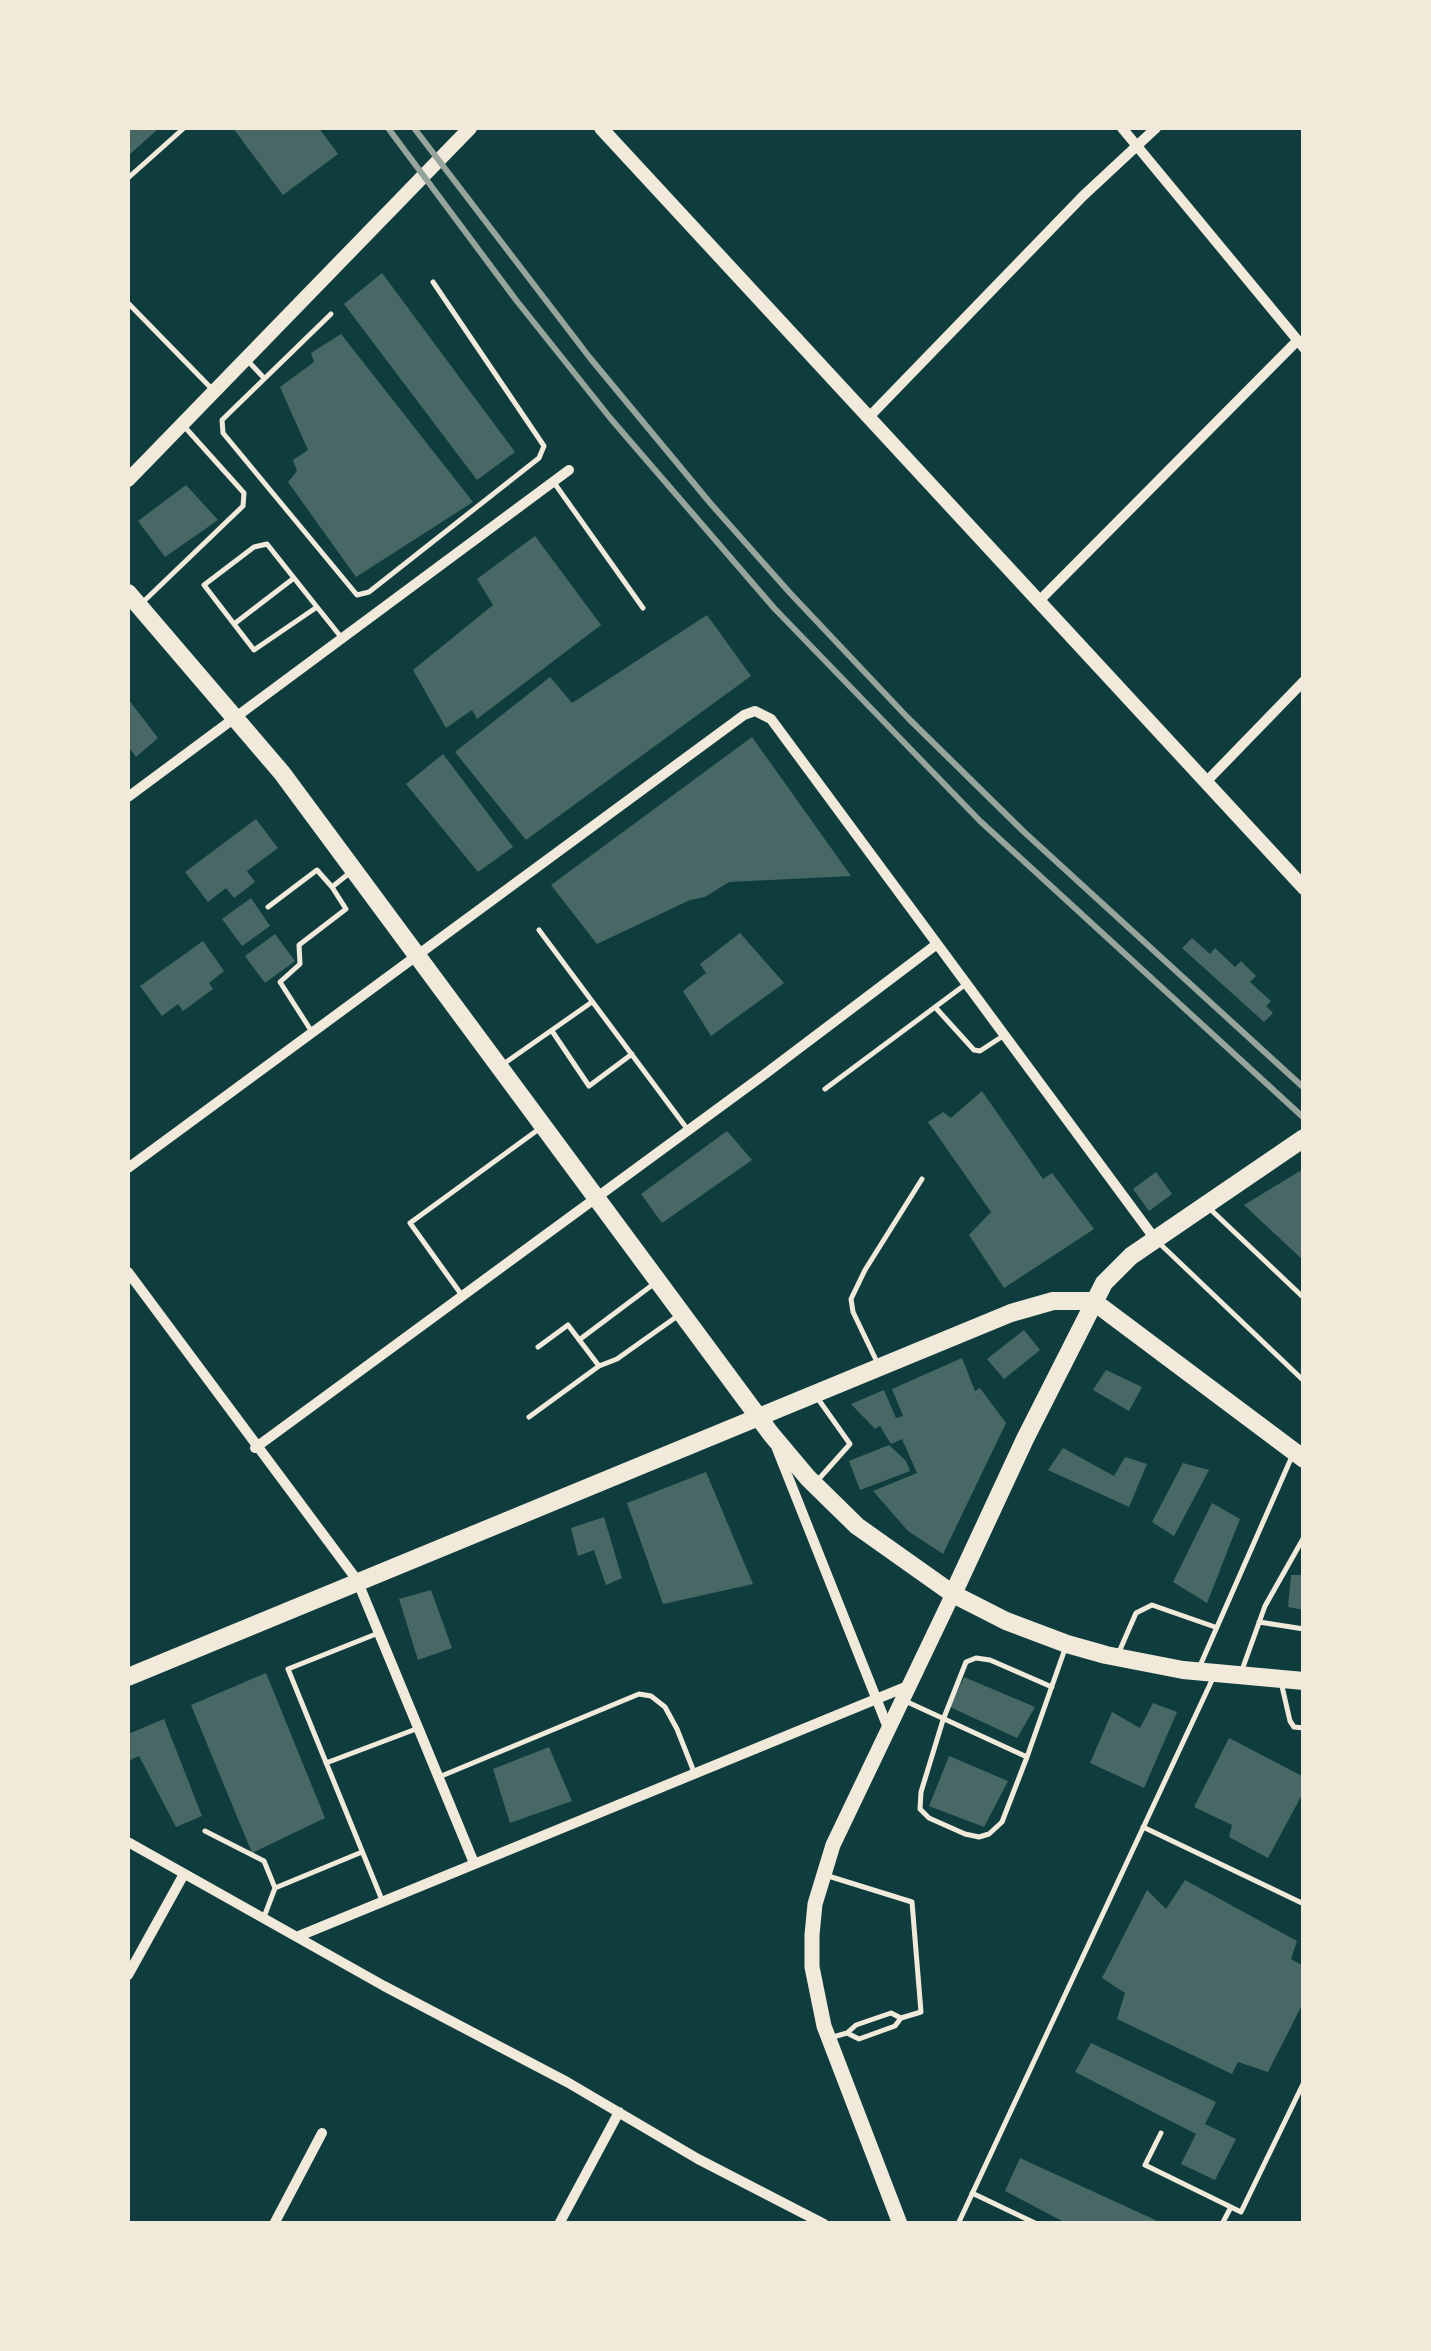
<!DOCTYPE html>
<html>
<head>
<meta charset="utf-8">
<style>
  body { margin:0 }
  #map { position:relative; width:1431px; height:2351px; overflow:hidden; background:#0f3d3e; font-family:Lato,sans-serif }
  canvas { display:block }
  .frame { position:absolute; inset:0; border:130px solid #f1e9da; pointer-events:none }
</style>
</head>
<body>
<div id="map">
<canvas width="1431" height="2351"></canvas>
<div class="frame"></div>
</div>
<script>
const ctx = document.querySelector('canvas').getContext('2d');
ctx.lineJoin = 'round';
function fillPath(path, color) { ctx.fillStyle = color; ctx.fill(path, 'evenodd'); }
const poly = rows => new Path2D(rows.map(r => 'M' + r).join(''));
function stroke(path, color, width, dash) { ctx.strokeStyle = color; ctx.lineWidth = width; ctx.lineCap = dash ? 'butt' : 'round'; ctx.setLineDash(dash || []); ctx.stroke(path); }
const building = poly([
  [128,128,159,128,128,156],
  [233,128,319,128,338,154,283,195],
  [382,273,515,452,477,480,344,304],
  [341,334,473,502,356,577,288,482,297,471,293,460,308,450,280,387,314,362,311,353],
  [186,485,218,520,165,557,138,521],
  [535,536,601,625,477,719,472,710,446,728,413,670,493,605,477,579],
  [707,615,751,676,526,840,455,752,550,677,572,703],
  [128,699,158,738,136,757,128,746],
  [752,737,851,876,729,882,705,897,690,900,597,944,551,885],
  [443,754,513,847,478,872,406,784],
  [256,819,278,848,247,871,255,882,234,898,226,888,208,902,185,872],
  [251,898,270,926,242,946,222,919],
  [740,933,784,983,711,1036,683,991,706,973,700,964],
  [275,934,295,961,265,983,245,956],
  [1192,938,1210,954,1215,948,1235,967,1241,961,1256,976,1250,982,1271,1001,1266,1006,1273,1013,1264,1022,1182,948],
  [203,941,224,971,209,983,213,989,183,1011,178,1004,162,1016,140,986],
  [982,1091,1043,1179,1052,1173,1094,1229,1004,1288,969,1235,991,1212,928,1122,943,1112,951,1118],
  [727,1131,752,1160,662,1223,641,1194],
  [1300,1171,1304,1174,1304,1261,1244,1205],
  [1156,1172,1172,1194,1149,1211,1133,1189],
  [1024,1330,1040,1350,1004,1379,987,1359],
  [962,1358,975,1391,980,1388,1006,1423,943,1554,908,1531,873,1491,917,1473,902,1439,891,1444,880,1426,875,1429,851,1404,884,1390,896,1418,903,1416,892,1389],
  [1106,1370,1142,1387,1129,1411,1093,1390],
  [889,1445,906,1461,910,1471,860,1490,849,1461],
  [1063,1448,1114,1476,1125,1457,1147,1464,1129,1507,1048,1470],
  [1183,1463,1209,1470,1174,1536,1152,1522],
  [706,1472,753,1584,663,1604,627,1503],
  [1212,1503,1240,1519,1207,1603,1173,1582],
  [604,1517,622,1578,606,1585,594,1550,578,1556,571,1528],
  [1291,1575,1304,1575,1304,1610,1288,1607],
  [431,1590,452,1648,418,1660,399,1599],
  [266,1673,325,1818,252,1853,191,1705],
  [964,1677,1035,1707,1017,1738,950,1707],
  [1153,1703,1177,1712,1144,1788,1090,1763,1112,1712,1140,1728],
  [164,1719,202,1816,176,1827,139,1756,128,1761,128,1734],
  [1229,1738,1304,1777,1304,1791,1268,1858,1229,1837,1232,1825,1194,1807],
  [549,1747,572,1801,510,1823,493,1769],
  [949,1756,1008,1781,984,1827,929,1806],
  [1185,1880,1297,1941,1291,1959,1304,1966,1304,2001,1268,2072,1238,2062,1232,2074,1117,2019,1125,1993,1102,1978,1147,1890,1166,1909],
  [1091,2043,1216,2102,1205,2124,1236,2139,1215,2180,1181,2164,1196,2134,1075,2072],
  [1020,2158,1164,2224,1068,2224,1005,2191]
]);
const service = poly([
  [128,178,184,128],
  [128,303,212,389],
  [331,314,222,420,223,433,357,595,369,592,539,458,544,446,433,282],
  [248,361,264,378],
  [555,484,643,608],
  [142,603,243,506,244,493,183,425],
  [317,607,254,650,204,585,254,547,267,544,294,578,317,607,341,637],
  [234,624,294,578],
  [268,907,317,870,332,887],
  [539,930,688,1130],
  [935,1007,974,1050,980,1051,1003,1036],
  [552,1031,589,1086,632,1054],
  [312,1032,280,982,300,964,299,945,346,909,332,887,352,871],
  [502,1065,592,1002],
  [825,1089,966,984],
  [1208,1207,1304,1298],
  [1157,1241,1304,1381],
  [461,1294,410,1223,539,1129],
  [579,1340,655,1283],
  [538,1347,568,1325,599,1366],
  [878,1364,853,1312,851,1299,865,1270,922,1179],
  [816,1396,850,1444,817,1481],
  [529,1417,599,1366,617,1359,679,1315],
  [1259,1622,1304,1629],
  [376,1634,288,1669,382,1900],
  [1119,1652,1136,1613,1152,1605,1215,1627],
  [1199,1668,1293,1454],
  [1242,1670,1265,1606,1304,1537],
  [1281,1682,1290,1721,1294,1727,1304,1728],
  [903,1700,1027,1757,1066,1646],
  [1027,1757,1002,1822,989,1834,979,1837,965,1834,929,1818,920,1809,921,1792,943,1720,966,1662,976,1658,990,1660,1052,1687],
  [326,1763,416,1729],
  [439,1777,639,1694,651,1696,665,1707,677,1729,694,1772],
  [1143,1827,1304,1904],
  [205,1831,264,1861,275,1888,264,1917],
  [825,1875,912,1902,921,2012,901,2018,891,2013,856,2025,847,2033],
  [275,1888,362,1852],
  [833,2037,847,2033,859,2039,895,2026,901,2018],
  [1161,2133,1145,2165,1241,2212,1304,2082],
  [972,2193,1037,2224],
  [958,2224,1213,1678],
  [1222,2224,1231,2207]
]);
const minor = poly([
  [1122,128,1304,348],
  [869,417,1083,196,1156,128],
  [1038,602,1297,341],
  [1205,783,1304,681],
  [128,797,569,470],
  [128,1168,744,715,755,711,771,719,1155,1239],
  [128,1272,357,1580,474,1863],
  [255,1448,765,1074,937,944],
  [777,1449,888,1728],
  [128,1842,384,1986,567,2082,698,2159,824,2224],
  [299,1936,908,1686],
  [128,1975,184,1874],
  [274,2224,322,2133],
  [559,2224,619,2112]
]);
const tertiary = poly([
  [601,128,1304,888],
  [128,480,470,128]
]);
const secondary = poly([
  [900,2224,824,2026,812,1967,812,1935,815,1904,833,1845,953,1594]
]);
const primary = poly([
  [128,593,282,773,771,1434,808,1478,857,1526,953,1594,1006,1621,1067,1644,1106,1655,1183,1670,1304,1681],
  [1093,1301,1304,1459],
  [953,1594,1025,1439,1104,1283,1131,1256,1304,1138],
  [128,1677,1011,1313,1053,1301,1093,1301]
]);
const rail = poly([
  [388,128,516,300,611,419,774,608,980,821,1304,1118],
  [414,128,590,358,711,504,790,593,908,718,1023,831,1304,1088]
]);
fillPath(building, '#486865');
stroke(service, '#f1e9da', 5);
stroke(minor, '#f1e9da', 10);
stroke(tertiary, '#f1e9da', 14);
stroke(secondary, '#f1e9da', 15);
stroke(primary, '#f1e9da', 18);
stroke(rail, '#97a49c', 6);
</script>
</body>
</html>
